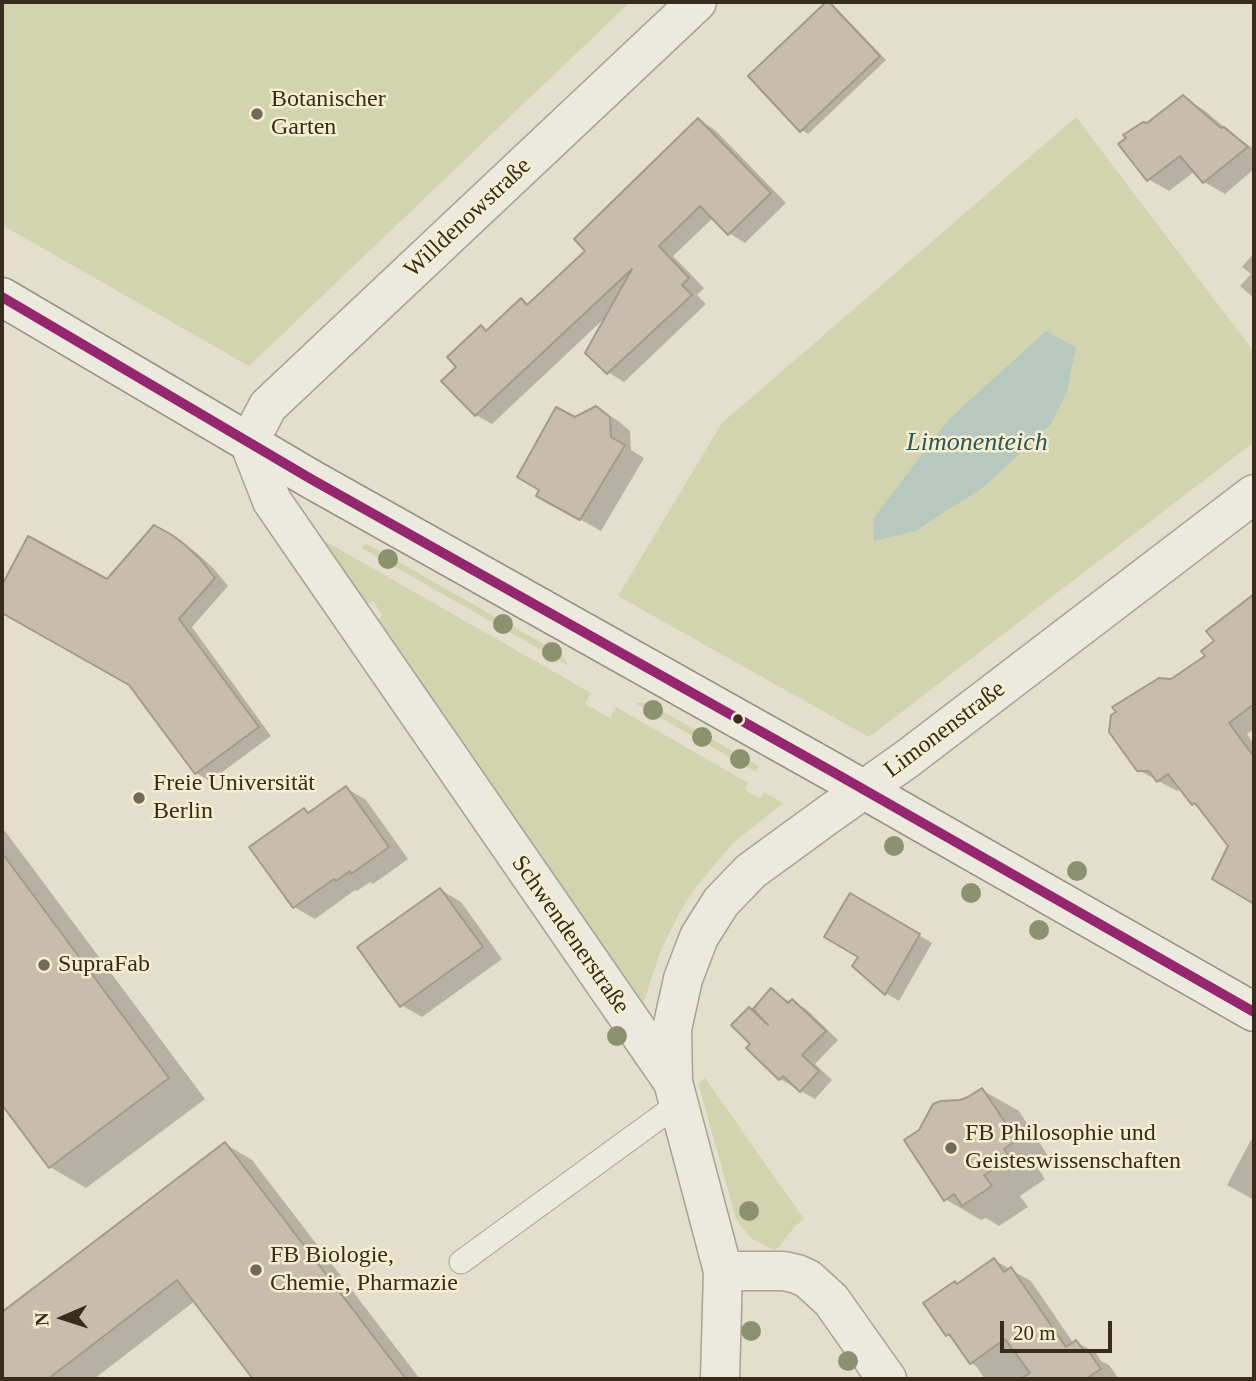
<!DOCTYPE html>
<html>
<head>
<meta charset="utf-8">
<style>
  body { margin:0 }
  #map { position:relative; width:1256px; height:1381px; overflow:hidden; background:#e4decc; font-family:Georgia,serif }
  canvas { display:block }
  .frame { position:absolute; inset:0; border:4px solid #372c1d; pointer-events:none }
  .north { position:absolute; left:28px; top:1283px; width:70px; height:70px; -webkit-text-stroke:5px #f5eed1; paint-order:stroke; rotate:267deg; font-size:19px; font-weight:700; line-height:28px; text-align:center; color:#372c1d }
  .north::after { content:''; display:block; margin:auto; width:24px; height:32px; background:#372c1d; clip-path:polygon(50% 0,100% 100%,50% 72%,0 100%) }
  .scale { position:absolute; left:1000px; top:1321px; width:112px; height:32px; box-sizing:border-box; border:4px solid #372c1d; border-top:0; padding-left:9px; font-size:21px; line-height:24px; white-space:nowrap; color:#372c1d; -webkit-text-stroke:5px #f5eed1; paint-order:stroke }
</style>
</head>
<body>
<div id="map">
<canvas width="1256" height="1381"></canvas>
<div class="frame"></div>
<div class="north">N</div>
<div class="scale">20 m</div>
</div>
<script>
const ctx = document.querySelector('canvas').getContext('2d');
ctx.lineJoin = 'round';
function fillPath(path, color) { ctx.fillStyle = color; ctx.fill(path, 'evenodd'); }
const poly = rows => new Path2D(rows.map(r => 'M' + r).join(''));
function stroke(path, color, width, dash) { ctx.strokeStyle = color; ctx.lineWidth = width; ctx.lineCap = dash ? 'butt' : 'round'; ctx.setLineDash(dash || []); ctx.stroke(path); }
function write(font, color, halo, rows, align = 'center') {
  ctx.font = font + ' Georgia,serif'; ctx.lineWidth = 5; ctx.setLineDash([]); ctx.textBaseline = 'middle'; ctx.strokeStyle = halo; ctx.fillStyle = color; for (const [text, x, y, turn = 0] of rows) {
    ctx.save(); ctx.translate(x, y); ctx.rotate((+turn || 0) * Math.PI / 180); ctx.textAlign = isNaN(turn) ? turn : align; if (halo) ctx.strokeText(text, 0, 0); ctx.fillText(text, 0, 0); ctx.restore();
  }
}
const green = poly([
  [2,2,630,2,249,366,2,225],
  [1076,117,1254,352,1254,442,869,737,618,596,722,423],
  [309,532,591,693,585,704,610,718,616,707,748,783,745,790,760,799,764,792,783,803,733,843,696,887,681,910,661,950,643,1004,373,623,383,616,373,601,362,607],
  [365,543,561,654,569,666,362,548],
  [635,703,648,703,759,766,756,772],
  [705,1078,804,1219,794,1227,779,1247,774,1250,752,1239,741,1226,736,1218,698,1083]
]);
const water = poly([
  [1046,331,1076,347,1067,392,1051,424,984,487,915,531,874,541,873,519,948,420]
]);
const shadow = poly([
  [828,2,834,6,886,60,808,134,802,130],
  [1183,98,1204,110,1231,133,1254,149,1254,169,1225,194,1204,182,1195,171,1169,191,1148,179,1147,124],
  [699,120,715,130,786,203,745,243,729,233,714,217,673,256,704,288,697,295,706,304,624,382,608,372,607,316,492,424,476,415,458,367,481,327,488,331,521,300,530,305,588,251],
  [1254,253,1254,298,1240,286,1251,274,1242,267],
  [596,408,617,420,630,431,631,450,644,458,601,531,558,507,575,419],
  [155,527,186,545,198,554,214,569,228,586,192,627,271,736,210,781,196,773,130,684,2,612,2,588,29,539,107,581],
  [1251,598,1254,600,1254,729,1247,734,1254,744,1254,902,1214,878,1230,846,1201,809,1193,804,1181,788,1177,791,1138,770,1172,681,1207,657,1217,641],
  [346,788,366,800,408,859,373,884,370,882,357,891,355,890,315,919,294,907,305,811,310,814],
  [2,827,205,1099,86,1188,50,1167,2,1102],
  [441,890,461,902,502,959,422,1017,401,1005],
  [850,895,932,943,899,1001,886,993,861,957],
  [772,990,791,1003,792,1001,806,1009,838,1040,815,1064,832,1080,815,1099,801,1091,795,1085,794,1087,780,1079,748,1048,753,1044,749,1009,760,1015],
  [982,1090,1019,1111,1052,1162,1039,1170,1045,1179,1020,1196,1028,1207,999,1226,986,1218,981,1220,945,1199,960,1102],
  [1251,1140,1254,1142,1254,1200,1227,1185],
  [225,1144,252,1160,420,1379,255,1379,195,1301,94,1379,2,1379,2,1314],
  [994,1260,1031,1281,1074,1344,1076,1342,1096,1353,1101,1361,1109,1365,1119,1379,985,1379,976,1366,971,1363,953,1338,947,1335,958,1285]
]);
const building = poly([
  [826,2,829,2,880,56,800,132,748,76,826,2],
  [1183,95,1221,128,1224,127,1248,147,1203,183,1180,156,1147,181,1118,144,1126,138,1123,135,1143,122,1147,123,1183,95],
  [698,118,771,193,728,235,700,206,659,246,689,278,682,285,692,295,607,374,585,353,632,269,475,416,441,381,456,367,447,357,481,325,486,331,521,298,527,305,585,251,574,239,698,118],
  [596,406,610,417,611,437,625,445,580,520,536,496,539,490,517,477,556,407,575,417,596,406],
  [154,525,172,535,184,544,200,559,215,578,179,619,259,727,195,774,129,685,2,613,2,585,28,536,107,579,154,525],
  [1254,594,1254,704,1229,723,1254,757,1254,904,1212,879,1228,846,1195,803,1192,805,1168,774,1157,782,1149,771,1137,771,1109,732,1111,715,1116,712,1112,707,1159,678,1171,679,1205,656,1201,651,1214,641,1206,631,1254,594],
  [346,786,389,847,351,874,350,871,336,881,334,879,293,908,249,847,304,808,308,813,346,786],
  [2,853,169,1078,49,1168,2,1105,2,853],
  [440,888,483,947,400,1007,357,947,440,888],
  [850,893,920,934,885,995,852,966,858,957,824,937,850,893],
  [771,988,788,1003,792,999,826,1031,802,1055,819,1071,800,1092,783,1076,779,1080,746,1048,750,1044,731,1025,749,1007,768,1025,753,1009,771,988],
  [982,1088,1017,1140,1004,1149,1010,1158,984,1175,992,1186,962,1206,954,1194,944,1201,904,1140,919,1130,933,1104,941,1101,960,1100,968,1097,982,1088],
  [225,1142,406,1379,253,1379,177,1280,48,1379,2,1379,2,1312,225,1142],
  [994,1258,1004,1272,1011,1267,1066,1347,1076,1340,1084,1351,1089,1352,1101,1369,1087,1378,1088,1379,1020,1379,1030,1373,1005,1339,970,1364,949,1334,946,1336,923,1303,955,1281,957,1284,994,1258]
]);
const service = poly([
  [461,1262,678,1104]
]);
const minor = poly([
  [697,2,268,406,249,442,272,501,673,1082,723,1271,720,1379],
  [673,1082,672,1029,683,979,699,937,721,902,751,871,825,817,907,759,1254,494],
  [723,1271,784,1271,797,1274,808,1279,831,1300,887,1379]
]);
const secondary = poly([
  [2,297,311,479,833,772,1254,1012]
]);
const bus1 = poly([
  [2,297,311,479,833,772,1254,1012]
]);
const trees = [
  [388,559],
  [503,624],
  [552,652],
  [653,710],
  [702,737],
  [740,759],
  [894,846],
  [1077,871],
  [971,893],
  [1039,930],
  [617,1036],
  [749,1211],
  [751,1331],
  [848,1361]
];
const markers = [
  [257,114,7,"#746a5a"],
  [738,719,6,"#372c1d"],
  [139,798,7,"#746a5a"],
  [44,965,7,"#746a5a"],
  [951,1148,7,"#746a5a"],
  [256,1270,7,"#746a5a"]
];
const poiNames = [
  ["Botanischer",271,100],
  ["Garten",271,128],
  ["Freie Universität",153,784],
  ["Berlin",153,812],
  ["SupraFab",58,965],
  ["FB Philosophie und",965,1134],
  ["Geisteswissenschaften",965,1162],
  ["FB Biologie,",270,1256],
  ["Chemie, Pharmazie",270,1284]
];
const streetNames = [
  ["Willdenowstraße",468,218,-43],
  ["Limonenstraße",945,730,-37],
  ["Schwendenerstraße",570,935,55]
];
const waterNames = [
  ["Limonenteich",977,443]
];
fillPath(green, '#d1d4ae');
fillPath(water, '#b7c9bf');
fillPath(shadow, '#0003');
fillPath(building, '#c8bdad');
stroke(building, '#a49a8b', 2);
stroke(service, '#a9a395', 25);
stroke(minor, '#a9a395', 41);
stroke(secondary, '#989285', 41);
stroke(service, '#ece9de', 23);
stroke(minor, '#ece9de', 38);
stroke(secondary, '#ece9de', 38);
stroke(bus1, '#95276e', 10);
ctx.fillStyle = '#8c9270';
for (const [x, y] of trees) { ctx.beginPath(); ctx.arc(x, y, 10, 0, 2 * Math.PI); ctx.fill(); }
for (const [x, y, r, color] of markers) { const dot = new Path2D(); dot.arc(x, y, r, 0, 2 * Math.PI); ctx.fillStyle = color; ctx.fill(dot); stroke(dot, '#f5eed1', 2.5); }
write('24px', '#372c1d', '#f5eed1', poiNames, 'left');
write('24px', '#372c1d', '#f5eed1', streetNames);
write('italic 26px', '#2d5657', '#f5eed1', waterNames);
</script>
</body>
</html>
